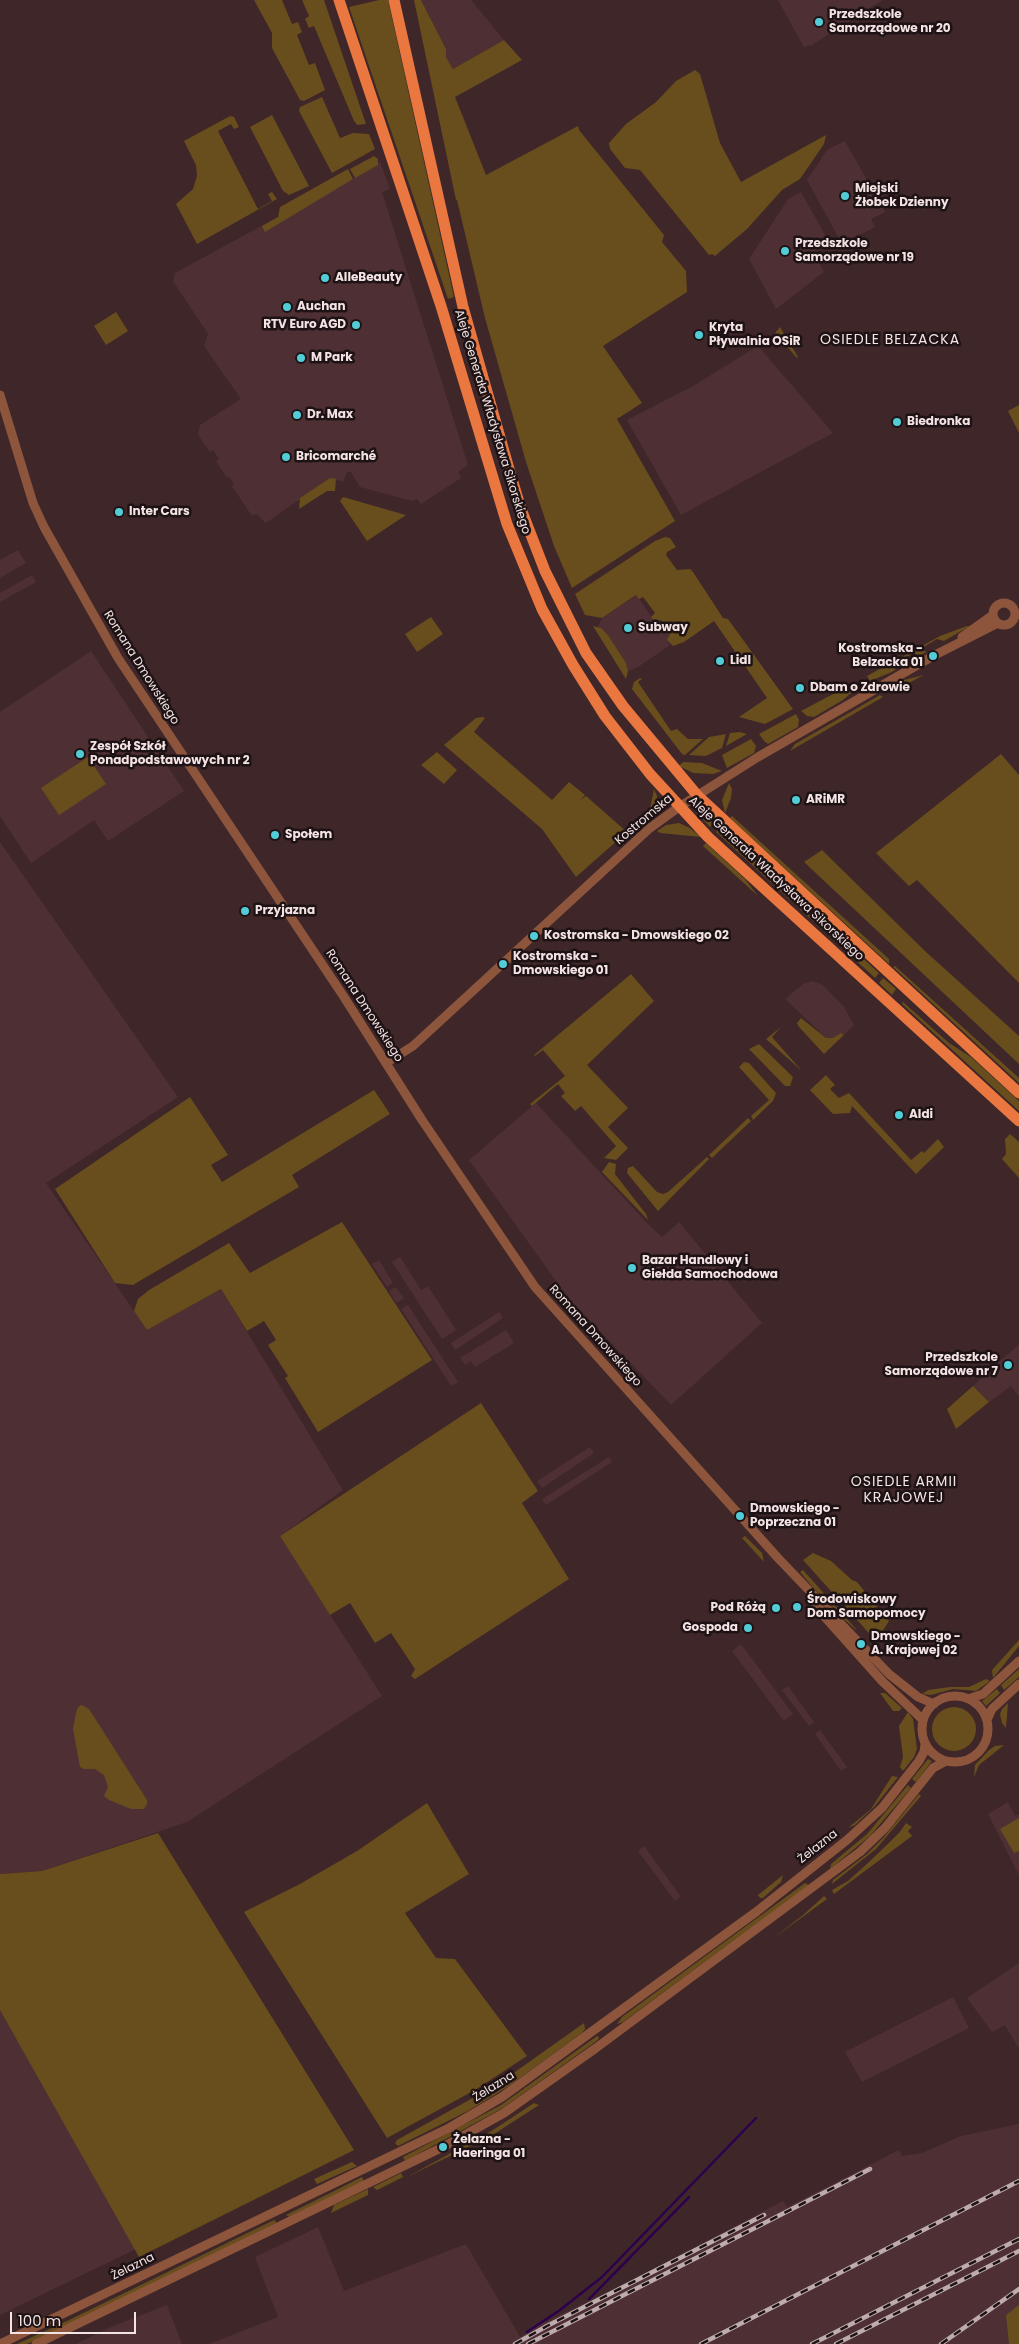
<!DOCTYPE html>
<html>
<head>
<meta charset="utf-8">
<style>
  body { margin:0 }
  #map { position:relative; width:1019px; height:2344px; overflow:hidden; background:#3e2629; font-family:Poppins,sans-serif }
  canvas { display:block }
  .scale { position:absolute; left:10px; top:2312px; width:126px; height:22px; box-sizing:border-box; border:2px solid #f4e3e5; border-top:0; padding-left:6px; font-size:15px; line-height:18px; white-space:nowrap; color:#f4e3e5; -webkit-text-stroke:4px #1e1314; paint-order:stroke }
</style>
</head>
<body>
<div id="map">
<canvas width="1019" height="2344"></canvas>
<div class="scale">100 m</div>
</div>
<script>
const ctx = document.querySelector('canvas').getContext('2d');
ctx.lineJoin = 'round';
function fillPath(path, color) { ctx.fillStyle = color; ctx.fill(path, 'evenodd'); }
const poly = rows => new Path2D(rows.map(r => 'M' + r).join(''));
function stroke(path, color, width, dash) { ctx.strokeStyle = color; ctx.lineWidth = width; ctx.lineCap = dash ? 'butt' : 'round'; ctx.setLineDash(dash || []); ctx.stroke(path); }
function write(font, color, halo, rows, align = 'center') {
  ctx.font = font + ' Poppins,sans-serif'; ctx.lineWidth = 5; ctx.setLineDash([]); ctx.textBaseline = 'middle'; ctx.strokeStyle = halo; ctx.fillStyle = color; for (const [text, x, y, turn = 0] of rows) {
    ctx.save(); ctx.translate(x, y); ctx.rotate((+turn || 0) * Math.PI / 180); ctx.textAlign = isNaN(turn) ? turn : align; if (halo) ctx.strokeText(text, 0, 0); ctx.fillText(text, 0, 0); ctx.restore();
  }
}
const built = poly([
  [421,0,471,0,504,40,453,69,446,57,446,49],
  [778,0,883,0,812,45,804,47],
  [845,141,885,212,871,219,875,227,842,244,807,180,827,150],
  [380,162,390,189,382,192,468,465,458,472,461,478,421,504,417,499,412,501,360,487,351,472,347,472,343,482,330,478,266,523,256,514,252,516,232,486,234,484,229,477,227,478,216,461,219,459,213,450,210,452,198,435,200,425,241,399,204,346,208,334,173,281,175,273,320,194,338,188],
  [801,192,829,242,813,252,824,272,776,309,749,259,788,199],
  [758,346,833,433,681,515,627,420,693,386],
  [18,550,26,563,0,578,0,560],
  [32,575,36,582,0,602,0,593],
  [637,595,654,621,661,620,670,634,667,640,670,645,638,667,628,671,626,663,608,635,598,627,602,618],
  [91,651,184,791,108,841,94,820,31,863,0,816,0,712],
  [0,842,178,1097,46,1183,147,1330,221,1289,343,1490,280,1536,382,1696,187,1822,42,1871,0,1874],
  [813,981,823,985,844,1007,854,1025,845,1034,833,1038,826,1038,785,999,803,984],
  [536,1103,646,1222,662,1237,679,1222,762,1323,671,1405,569,1299,469,1160],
  [400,1257,421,1290,428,1286,456,1330,442,1339,392,1262],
  [379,1260,393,1283,387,1287,372,1264],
  [396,1287,404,1298,396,1303,389,1291],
  [408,1305,458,1382,451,1386,401,1309],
  [499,1312,503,1318,455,1350,451,1343],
  [506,1330,514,1343,475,1367,471,1361,465,1365,460,1358],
  [1019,1344,1019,1397,1011,1386,989,1402,973,1386],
  [590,1447,594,1453,542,1488,537,1481],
  [609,1457,612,1462,546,1505,542,1499],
  [741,1644,793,1714,784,1721,732,1651],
  [788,1686,814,1722,809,1726,782,1690],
  [820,1730,847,1767,841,1771,815,1734],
  [1008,1802,1015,1816,1019,1814,1019,1875,988,1814],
  [644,1846,679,1894,680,1897,675,1901,638,1851],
  [1019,1963,1019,2049,1005,2025,992,2032,967,1998],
  [953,1997,969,2028,862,2082,845,2052],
  [0,2010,138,2248,0,2315],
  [1019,2124,1019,2344,209,2344,278,2317,255,2257,318,2227,344,2291,466,2244,520,2337,537,2326,628,2282,783,2201,787,2207,899,2150,902,2156,922,2153,961,2136],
  [167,2305,182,2344,76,2344,113,2326]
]);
const green = poly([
  [254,0,282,0,292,24,298,22,302,32,297,35,309,65,315,63,325,90,304,101,300,100,272,48,272,33],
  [302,0,324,0,366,124,357,125,354,121,314,26,309,28,305,19,309,16],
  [379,0,388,0,454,297,448,299,349,7],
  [414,0,421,0,446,49,446,57,453,69,504,40,522,60,455,97,486,175,578,126,579,130,664,235,662,242,686,271,687,292,603,346,642,403,617,419,675,521,572,588,554,546,526,462,485,318,457,200,456,200],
  [695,70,700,74,720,143,741,182,826,135,824,144,800,179,782,190,747,229,715,256,712,254,709,255,640,170,625,168,610,149,609,143,626,124,656,102,676,81],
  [322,97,340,138,353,133,369,134,375,149,332,173,299,111,300,107],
  [272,115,309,186,289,195,283,191,250,127],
  [230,116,234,117,239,127,234,129,231,124,218,131,258,209,272,201,268,194,272,192,277,199,197,244,176,204,193,189,197,176,196,165,184,141],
  [374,156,378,159,378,165,355,178,350,169],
  [348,169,353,179,265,232,262,226,278,217,280,207],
  [116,312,128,331,106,345,94,326],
  [780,327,798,357,797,358,775,333],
  [1019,405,1019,433,1008,411],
  [330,478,336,479,335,491,327,491,299,509,300,498],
  [343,497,406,515,367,541,340,501],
  [665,537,670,538,676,547,667,552,666,555,677,570,690,569,693,572,723,618,728,619,793,709,765,724,739,717,767,698,714,621,684,642,673,646,667,640,670,634,661,620,654,621,651,617,655,613,643,597,639,599,636,595,602,618,585,615,575,594,655,541],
  [431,617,443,634,417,652,405,634],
  [593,626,601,628,608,635,626,663,628,671,626,679],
  [967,626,970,626,944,641,937,639,922,648,926,652,920,656,914,653,894,664,896,669,892,672,870,681,867,676,940,636],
  [924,675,890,693,891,689,904,680],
  [640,678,642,679,638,682,671,731,677,729,688,739,703,739,685,755,682,754,632,689,634,682],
  [854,683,857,688,843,700,814,717,807,716,801,711],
  [880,695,883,697,790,751,795,744],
  [796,714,799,720,798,727,768,744,764,741,759,734],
  [483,717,485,718,474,732,552,800,569,782,585,795,580,800,586,796,627,832,576,877,542,829,444,745,476,718],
  [740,732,747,734,726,746,730,733],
  [726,734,722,748,706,756,689,755,709,737],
  [751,739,756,746,754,753,727,768,722,755],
  [437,752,457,770,444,784,421,765],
  [1001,754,1019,775,1019,983,917,880,909,886,876,853],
  [88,757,106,784,59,815,41,788],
  [683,762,702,763,722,771,713,774,693,773,679,766],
  [729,783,732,789,731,798,725,813,722,800],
  [654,789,657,796,657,807,648,819],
  [699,808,714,822,710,827,696,812,696,809],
  [732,816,889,959,889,964,730,818],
  [679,823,690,828,701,837,660,833,657,831,666,825],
  [720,828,879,973,875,978,716,832],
  [706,843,745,879,758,896,703,846],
  [822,850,925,951,1019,1036,1019,1064,804,862],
  [895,966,1019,1078,1019,1083,893,967],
  [631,974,654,1001,587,1065,628,1108,608,1127,628,1148,616,1160,604,1158,616,1146,581,1106,575,1111,561,1096,565,1093,558,1084,532,1106,530,1104,565,1076,543,1050,535,1056,534,1055],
  [883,978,896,989,892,995,879,983],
  [903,1002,949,1043,971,1057,1019,1101,1019,1111,902,1004],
  [801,1018,826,1038,833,1038,841,1033,844,1035,824,1054,799,1027,797,1023],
  [781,1027,772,1037,802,1071,766,1039],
  [759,1044,793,1077,790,1086,785,1086,749,1049],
  [744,1062,749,1063,776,1093,773,1101,753,1120,751,1116,769,1100,739,1067],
  [826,1075,835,1085,830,1089,839,1098,849,1093,911,1160,922,1151,924,1153,938,1139,944,1147,916,1174,852,1106,850,1113,833,1114,810,1090],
  [374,1090,390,1114,292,1175,299,1187,133,1285,115,1283,55,1189,190,1097,228,1155,211,1165,222,1182],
  [748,1118,751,1121,712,1158,709,1155],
  [1010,1134,1019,1142,1019,1178,1002,1159,1006,1154,1005,1139],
  [707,1157,709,1159,658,1211,627,1173,628,1168,633,1166,657,1192,663,1194,668,1192],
  [609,1162,616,1164,615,1174,646,1214,648,1220,602,1172],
  [342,1222,432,1360,318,1432,285,1378,288,1376,268,1345,276,1340,264,1321,247,1331,221,1289,147,1330,134,1311,138,1299,149,1290,229,1243,250,1273],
  [973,1386,989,1402,956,1429,947,1409],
  [481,1403,538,1491,522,1503,569,1579,415,1679,411,1676,415,1669,391,1633,375,1643,350,1603,330,1615,280,1536],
  [745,1536,762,1553,764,1562,742,1538],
  [813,1553,831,1561,852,1580,857,1582,889,1621,876,1641,803,1560],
  [803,1570,856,1629,856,1630,827,1604,800,1572],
  [1019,1640,1019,1646,993,1678,992,1670],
  [1019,1669,1019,1677,1004,1690,1001,1685],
  [986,1679,990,1681,976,1691,953,1689,931,1695,922,1694,928,1690,950,1687,969,1687],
  [997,1689,1000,1693,986,1706,982,1701],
  [880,1693,885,1693,902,1708,899,1711,893,1711],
  [1008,1703,1006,1728,1002,1723,1000,1714,1002,1709],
  [82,1705,89,1709,147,1800,147,1804,144,1809,131,1809,109,1800,104,1796,108,1787,104,1775,95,1769,84,1769,80,1767,73,1729,76,1713,78,1707],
  '932 1729a22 22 0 1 1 44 0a22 22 0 1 1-44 0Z',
  [908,1712,913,1719,917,1749,914,1757,903,1771,900,1767,903,1757,899,1726],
  [1004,1745,979,1765,974,1777,975,1765,989,1750,995,1746],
  [928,1759,932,1761,916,1782,912,1779],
  [892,1776,898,1777,875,1806,855,1825,848,1828,871,1809],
  [908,1785,911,1788,870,1836,830,1869,831,1864,867,1834],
  [919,1794,921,1796,876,1849,832,1884,833,1880,867,1854,884,1837],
  [427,1803,469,1874,405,1913,436,1958,455,1959,527,2056,475,2090,387,2138,244,1912,298,1885,357,1851],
  [1019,1818,1019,1851,1014,1853,1000,1829],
  [906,1823,912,1827,908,1831,912,1836,834,1894,832,1890,848,1881,869,1862,899,1833],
  [158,1833,354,2150,139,2257,0,2010,0,1874,42,1871],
  [783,1875,781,1882,763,1898,760,1898,758,1895],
  [805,1883,809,1885,623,2022,617,2024,622,2017],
  [824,1896,827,1899,771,1940,803,1915],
  [584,2023,585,2029,582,2033,509,2086,468,2111,398,2146,395,2143,397,2140,498,2084],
  [597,2036,599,2037,598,2040,503,2108,405,2161,403,2157,501,2105],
  [534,2103,539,2105,491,2136,407,2177,493,2130],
  [352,2162,357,2166,317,2184,314,2179],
  [401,2173,403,2177,377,2190,373,2187],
  [362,2177,364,2181,289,2217,286,2215],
  [368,2189,368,2195,331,2213,334,2205],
  [272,2221,275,2220,276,2223,55,2331,27,2344,17,2344,69,2320],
  [1019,2305,1019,2344,1009,2344,1006,2315]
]);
const stream = poly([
  [589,2299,689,2197],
  [527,2332,560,2310,602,2277,756,2118]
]);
const minor = poly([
  [0,395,33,503,44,527,118,658,344,997,422,1120,535,1287,778,1558,889,1674,918,1697,934,1704],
  '993 614a11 11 0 1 1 22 0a11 11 0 1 1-22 0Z',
  [962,637,993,615],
  [386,1063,413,1046,650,828,679,807,758,757,933,656,998,623],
  [811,1598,823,1615,882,1681,923,1720],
  '922 1729a33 33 0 1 1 66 0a33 33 0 1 1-66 0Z',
  [968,1699,983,1694,1019,1661],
  [987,1720,992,1709,1019,1684],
  [0,2344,449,2128,502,2097,756,1912,847,1840,882,1808,919,1761,924,1752,925,1744],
  [36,2344,443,2147,504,2113,596,2048,860,1852,885,1828,933,1768,946,1761]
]);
const major = poly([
  [339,0,441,306,507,524,542,609,573,665,605,716,650,774,708,837,1019,1121],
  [394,0,463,307,509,469,521,509,545,571,586,653,623,706,697,795,1019,1093]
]);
const rail = poly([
  [515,2344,547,2326,764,2215],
  [528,2344,870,2169],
  [701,2344,1019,2181],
  [812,2344,1019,2239],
  [836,2344,1019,2251],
  [941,2344,1019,2289]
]);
const markers = [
  [819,22,5,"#52ccd6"],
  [845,196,5,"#52ccd6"],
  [785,251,5,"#52ccd6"],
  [325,278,5,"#52ccd6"],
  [287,307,5,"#52ccd6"],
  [356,325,5,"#52ccd6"],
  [699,335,5,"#52ccd6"],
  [301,358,5,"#52ccd6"],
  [297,415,5,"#52ccd6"],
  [897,422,5,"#52ccd6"],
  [286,457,5,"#52ccd6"],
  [119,512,5,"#52ccd6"],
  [628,628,5,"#52ccd6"],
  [933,656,5,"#52ccd6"],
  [720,661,5,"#52ccd6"],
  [800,688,5,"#52ccd6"],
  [80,754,5,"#52ccd6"],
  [796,800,5,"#52ccd6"],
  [275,835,5,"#52ccd6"],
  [245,911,5,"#52ccd6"],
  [534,936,5,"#52ccd6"],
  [503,964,5,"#52ccd6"],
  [899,1115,5,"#52ccd6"],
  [632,1268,5,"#52ccd6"],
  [1008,1365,5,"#52ccd6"],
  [740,1516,5,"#52ccd6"],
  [797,1607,5,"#52ccd6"],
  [776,1608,5,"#52ccd6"],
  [748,1628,5,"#52ccd6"],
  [861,1644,5,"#52ccd6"],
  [443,2147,5,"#52ccd6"]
];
const poiNames = [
  ["Przedszkole",829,15],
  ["Samorządowe nr 20",829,29],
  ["Miejski",855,189],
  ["Żłobek Dzienny",855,203],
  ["Przedszkole",795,244],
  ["Samorządowe nr 19",795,258],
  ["AlleBeauty",335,278],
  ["Auchan",297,307],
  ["RTV Euro AGD",346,325,"right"],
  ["Kryta",709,328],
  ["Pływalnia OSiR",709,342],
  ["M Park",311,358],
  ["Dr. Max",307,415],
  ["Biedronka",907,422],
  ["Bricomarché",296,457],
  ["Inter Cars",129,512],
  ["Subway",638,628],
  ["Kostromska -",923,649,"right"],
  ["Belzacka 01",923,663,"right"],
  ["Lidl",730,661],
  ["Dbam o Zdrowie",810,688],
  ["Zespół Szkół",90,747],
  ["Ponadpodstawowych nr 2",90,761],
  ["ARiMR",806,800],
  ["Społem",285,835],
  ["Przyjazna",255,911],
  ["Kostromska - Dmowskiego 02",544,936],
  ["Kostromska -",513,957],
  ["Dmowskiego 01",513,971],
  ["Aldi",909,1115],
  ["Bazar Handlowy i",642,1261],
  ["Giełda Samochodowa",642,1275],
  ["Przedszkole",998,1358,"right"],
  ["Samorządowe nr 7",998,1372,"right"],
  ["Dmowskiego -",750,1509],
  ["Poprzeczna 01",750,1523],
  ["Środowiskowy",807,1600],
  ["Dom Samopomocy",807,1614],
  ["Pod Różą",766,1608,"right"],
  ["Gospoda",738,1628,"right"],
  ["Dmowskiego -",871,1637],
  ["A. Krajowej 02",871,1651],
  ["Żelazna -",453,2140],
  ["Haeringa 01",453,2154]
];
const streetNames = [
  ["Aleje Generała Władysława Sikorskiego",492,422,73],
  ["Romana Dmowskiego",141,668,58],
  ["Kostromska",644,820,-40],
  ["Aleje Generała Władysława Sikorskiego",776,879,43],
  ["Romana Dmowskiego",364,1006,57],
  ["Romana Dmowskiego",595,1336,48],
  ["Żelazna",818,1847,-38],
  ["Żelazna",494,2087,-32],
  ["Żelazna",133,2267,-26]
];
const neighbourhoodNames = [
  ["OSIEDLE BELZACKA",890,340],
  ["OSIEDLE ARMII",904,1482],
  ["KRAJOWEJ",904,1498]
];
fillPath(built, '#4e3034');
fillPath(green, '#684d1d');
stroke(stream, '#2d004e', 2.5);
stroke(minor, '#8d553c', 9);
stroke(major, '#e9773f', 11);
stroke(rail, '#beabad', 4.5);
stroke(rail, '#1e1314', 2.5, [8]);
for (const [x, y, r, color] of markers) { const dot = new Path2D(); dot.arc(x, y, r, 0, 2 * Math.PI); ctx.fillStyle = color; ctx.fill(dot); stroke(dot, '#1e1314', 2); }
write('bold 12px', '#f4e3e5', '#1e1314', poiNames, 'left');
write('12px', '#f4e3e5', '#1e1314', streetNames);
ctx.letterSpacing = '1px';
write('14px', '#f4e3e5', '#1e1314', neighbourhoodNames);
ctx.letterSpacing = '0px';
</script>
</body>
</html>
